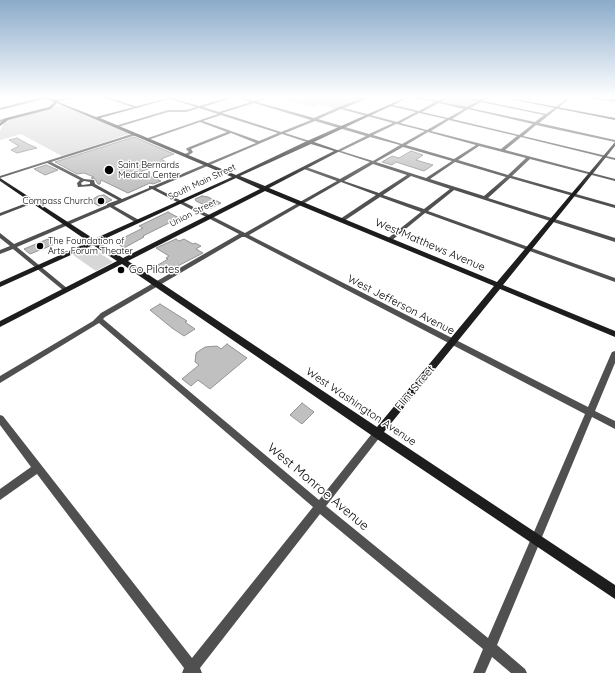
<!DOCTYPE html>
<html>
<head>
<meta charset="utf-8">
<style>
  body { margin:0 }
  canvas { display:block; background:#fff }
</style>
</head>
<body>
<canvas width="615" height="673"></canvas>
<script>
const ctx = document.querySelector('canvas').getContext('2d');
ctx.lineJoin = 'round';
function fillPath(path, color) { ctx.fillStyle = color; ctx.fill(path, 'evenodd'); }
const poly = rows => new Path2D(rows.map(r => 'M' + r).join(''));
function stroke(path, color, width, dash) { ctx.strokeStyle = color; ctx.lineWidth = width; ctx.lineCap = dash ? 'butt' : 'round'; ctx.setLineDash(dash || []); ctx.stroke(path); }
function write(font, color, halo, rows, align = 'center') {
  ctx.font = font + ' Quicksand,sans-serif'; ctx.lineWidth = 3; ctx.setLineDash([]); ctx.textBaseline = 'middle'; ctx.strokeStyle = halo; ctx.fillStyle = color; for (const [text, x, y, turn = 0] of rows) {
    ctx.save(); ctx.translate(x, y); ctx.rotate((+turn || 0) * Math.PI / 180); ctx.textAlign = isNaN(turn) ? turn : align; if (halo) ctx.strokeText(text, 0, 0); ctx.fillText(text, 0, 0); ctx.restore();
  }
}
const green = poly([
  [273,96,347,96,360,99,336,109,319,104,312,107],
  [452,96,455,96,478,101,467,108,440,102],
  [62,105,129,133,129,134,62,156,21,134,0,140,0,131,5,121],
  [90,246,113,262,96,271,73,255]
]);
const building = poly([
  [134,137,174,154,161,159,166,162,140,172,161,181,153,184,150,183,128,193,101,180,100,184,98,184,95,179,91,178,94,177,84,173,77,174,55,162,134,137],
  [17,138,28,144,37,148,17,153,11,150,19,146,9,140,17,138],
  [411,151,423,155,416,160,433,165,424,171,396,162,392,165,382,162,392,156,399,158,411,151],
  [46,165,58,170,45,175,34,169,46,165],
  [104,195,112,200,99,206,90,201,98,196,104,195],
  [202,196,208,197,221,203,211,208,196,201,195,199,202,196],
  [168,212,179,218,143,236,144,237,124,248,115,242,143,228,139,226,168,212],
  [48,239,55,244,30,254,24,249,48,239],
  [176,239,179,241,184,239,193,244,195,243,201,246,196,249,203,253,168,271,158,265,168,259,166,258,169,256,156,248,176,239],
  [160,304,187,321,185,322,195,329,184,336,172,328,150,310,160,304],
  [227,344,247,358,210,389,198,380,191,386,182,379,199,365,195,362,196,353,205,347,217,346,221,349,227,344],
  [302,403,314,412,302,424,290,415,302,403]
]);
const street = poly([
  [47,96,48,98,0,110,0,108,47,96],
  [78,96,81,96,57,102,55,101,78,96],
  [102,96,105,96,138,107,135,108,102,97,102,96],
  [164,96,199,106,233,96,237,96,254,101,273,96,273,97,257,102,314,118,339,107,368,96,371,96,371,97,344,108,397,122,416,112,390,106,390,104,419,111,435,102,410,97,410,96,438,101,449,96,451,96,441,102,467,107,478,101,456,97,456,96,480,100,488,96,490,96,483,101,546,114,571,96,573,96,539,123,615,140,615,142,536,125,523,136,615,158,615,160,521,137,505,150,615,179,615,181,530,159,512,176,615,205,615,208,510,178,488,198,615,238,615,242,454,190,428,211,615,278,615,282,425,213,391,241,387,241,387,239,421,212,380,197,344,221,340,221,340,219,376,195,341,182,249,235,588,407,611,354,612,352,615,351,615,363,595,411,615,421,615,429,592,417,497,645,525,669,527,673,511,673,492,657,485,673,473,673,483,649,320,514,200,668,202,673,182,673,184,668,37,474,0,500,0,489,31,467,0,425,0,415,3,416,192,658,313,507,99,323,0,383,0,376,93,321,101,313,239,234,152,189,114,206,139,220,139,222,135,222,110,207,17,247,68,289,69,290,68,291,64,291,13,249,0,254,0,250,10,246,0,238,0,233,14,244,107,205,107,204,118,200,92,186,78,187,77,183,80,180,47,163,0,178,0,176,135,133,136,135,51,162,84,179,94,180,95,184,122,199,149,188,149,186,153,186,256,143,231,133,191,149,193,152,192,153,187,156,185,156,185,154,189,152,186,149,187,148,227,132,200,122,148,140,145,139,218,114,199,108,186,112,168,112,118,127,115,126,168,110,186,110,196,107,164,97,164,96],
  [235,97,251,102,219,112,203,107,235,97],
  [481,102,544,115,535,122,470,108,481,102],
  [254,103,311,120,281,132,222,113,254,103],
  [439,103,464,109,448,118,422,112,439,103],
  [341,109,393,123,369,134,318,119,341,109],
  [468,109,533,124,519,135,452,119,468,109],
  [419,113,446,119,427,130,400,123,419,113],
  [221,115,278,133,259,141,203,121,221,115],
  [449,120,517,136,501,149,431,131,449,120],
  [315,121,366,136,336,151,370,162,340,179,306,167,304,167,304,169,337,181,245,233,156,188,282,134,310,143,310,141,285,133,315,121],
  [396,124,397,124,425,131,402,144,373,135,396,124],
  [428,132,476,145,454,159,406,145,428,132],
  [370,137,400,145,373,161,341,151,370,137],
  [479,146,526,158,508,175,458,160,479,146],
  [403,147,452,161,426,178,376,162,403,147],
  [455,162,506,177,484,196,430,179,455,162],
  [373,164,407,175,379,193,344,181,373,164],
  [411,176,450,189,424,209,383,195,411,176],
  [84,181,90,182,90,184,82,185,81,183,84,181],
  [242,237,245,237,585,414,488,638,326,506,380,437,381,434,380,431,377,430,374,431,319,500,103,319,105,317,242,237],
  [582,96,615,100,615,102,583,97,582,96],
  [6,118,9,119,0,122,0,120,6,118],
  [32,201,36,202,0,216,0,213,32,201]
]);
const secondary = poly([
  [41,96,58,100,58,102,96,117,176,96,176,97,100,118,236,175,307,141,409,96,412,96,314,142,340,151,269,188,497,282,615,142,615,146,503,285,615,331,615,337,500,289,384,432,615,585,615,599,374,437,122,264,0,327,0,321,117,261,93,245,0,287,0,282,89,242,0,181,0,178,94,239,232,177,57,103,51,109,8,120,0,126,0,123,6,118,49,107,54,102,41,96],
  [311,144,334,151,265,186,240,176,311,144],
  [236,178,260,189,123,258,98,242,236,178],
  [265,191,494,286,377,427,128,261,265,191],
  [499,96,615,118,615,120,500,97,499,96]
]);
const markers = [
  [109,170,5,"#000"],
  [101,201,4,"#000"],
  [40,246,4,"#000"],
  [121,270,4,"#000"]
];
const farPoinames = [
  ["Saint Bernards",118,165],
  ["Medical Center",118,175],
  ["Compass Church",93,201,"right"],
  ["The Foundation of",48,241],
  ["Arts- Forum Theater",48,251]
];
const farStreetnames = [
  ["South Main Street",202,182,-25],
  ["Union Street",193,213,-27]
];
const streetNames = [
  ["West Matthews Avenue",430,245,23],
  ["West Jefferson Avenue",401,305,27],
  ["Flint Street",415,388,-50],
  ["West Washington Avenue",361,407,34]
];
const poiNames = [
  ["Go Pilates",129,270]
];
const nearStreetnames = [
  ["West Monroe Avenue",318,487,40]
];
fillPath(green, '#d7d7d7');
fillPath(building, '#c0c0c0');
stroke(building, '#949494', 1);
fillPath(street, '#505050');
fillPath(secondary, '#1d1d1d');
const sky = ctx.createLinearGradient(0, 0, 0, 190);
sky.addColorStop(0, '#8aabca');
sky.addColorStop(0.51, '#fff');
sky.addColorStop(1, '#ffffff00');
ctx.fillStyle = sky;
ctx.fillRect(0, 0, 615, 190);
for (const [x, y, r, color] of markers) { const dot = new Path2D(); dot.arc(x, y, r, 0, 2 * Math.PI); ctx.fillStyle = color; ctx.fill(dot); stroke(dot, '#fff', 1.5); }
write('9px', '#000', '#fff', farPoinames, 'left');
write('9px', '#000', '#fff', farStreetnames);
write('11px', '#000', '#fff', streetNames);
write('11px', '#000', '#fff', poiNames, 'left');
write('13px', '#000', '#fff', nearStreetnames);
</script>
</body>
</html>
